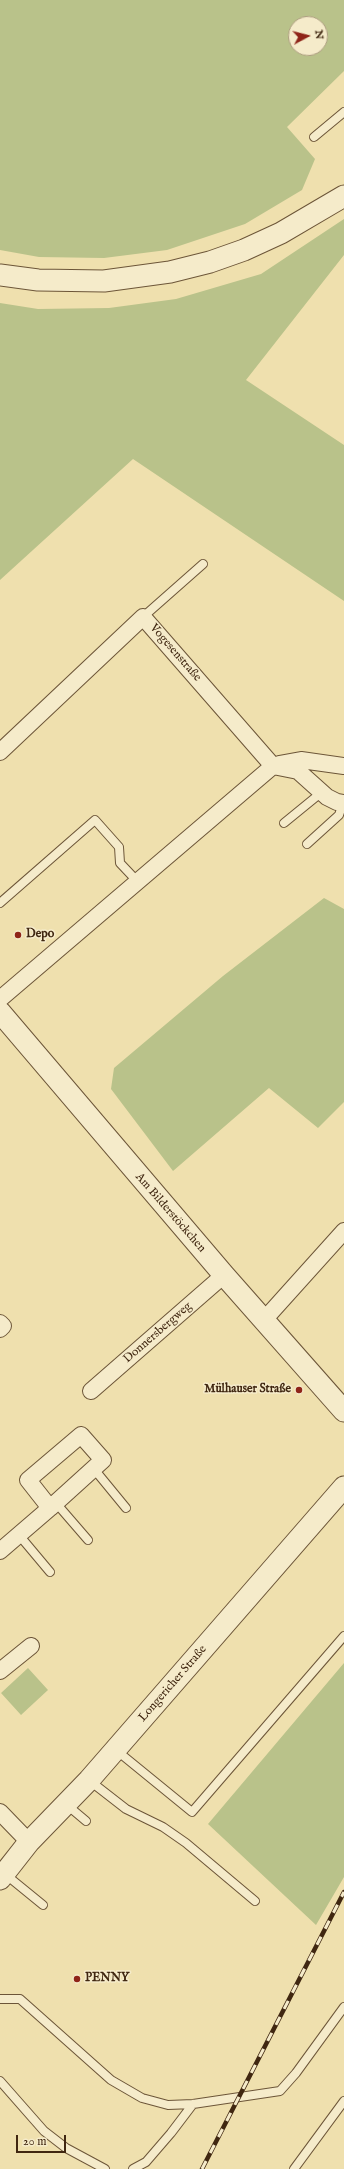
<!DOCTYPE html>
<html>
<head>
<meta charset="utf-8">
<style>
  body { margin:0 }
  #map { position:relative; width:344px; height:2169px; overflow:hidden; background:#efe0ae; font-family:"IM FELL English",serif }
  canvas { display:block }
  .north { position:absolute; left:288px; top:16px; width:40px; height:40px; box-sizing:border-box; background:#f5ebca; border:1px solid #ad9d80; border-radius:50%; rotate:83deg; font-size:11px; font-weight:700; line-height:16px; text-align:center; color:#402711 }
  .north::after { content:''; display:block; margin:auto; width:14px; height:18px; background:#8f2418; clip-path:polygon(50% 0,100% 100%,50% 72%,0 100%) }
  .scale { position:absolute; left:16px; top:2135px; width:50px; height:18px; box-sizing:border-box; border:2px solid #402711; border-top:0; padding-left:5px; font-size:12px; line-height:14px; white-space:nowrap; color:#402711; -webkit-text-stroke:3px #f5ebca; paint-order:stroke }
</style>
</head>
<body>
<div id="map">
<canvas width="344" height="2169"></canvas>
<div class="north">N</div>
<div class="scale">20 m</div>
</div>
<script>
const ctx = document.querySelector('canvas').getContext('2d');
ctx.lineJoin = 'round';
function fillPath(path, color) { ctx.fillStyle = color; ctx.fill(path, 'evenodd'); }
const poly = rows => new Path2D(rows.map(r => 'M' + r).join(''));
function stroke(path, color, width, dash) { ctx.strokeStyle = color; ctx.lineWidth = width; ctx.lineCap = dash ? 'butt' : 'round'; ctx.setLineDash(dash || []); ctx.stroke(path); }
function write(font, color, halo, rows, align = 'center') {
  ctx.font = font + ' "IM FELL English",serif'; ctx.lineWidth = 3; ctx.setLineDash([]); ctx.textBaseline = 'middle'; ctx.strokeStyle = halo; ctx.fillStyle = color; for (const [text, x, y, turn = 0] of rows) {
    ctx.save(); ctx.translate(x, y); ctx.rotate((+turn || 0) * Math.PI / 180); ctx.textAlign = isNaN(turn) ? turn : align; if (halo) ctx.strokeText(text, 0, 0); ctx.fillText(text, 0, 0); ctx.restore();
  }
}
const green = poly([
  [0,0,344,0,344,71,287,127,315,159,302,190,245,224,167,250,104,258,39,257,0,250],
  [296,24,320,24,320,48,296,48],
  [344,219,344,255,246,380,344,445,344,601,133,459,0,580,0,303,38,309,109,308,176,299,261,274],
  [324,898,344,909,344,1102,318,1128,269,1088,173,1171,111,1089,114,1068,223,976],
  [344,1663,344,1877,316,1925,208,1824],
  [28,1668,48,1690,21,1715,1,1693]
]);
const service = poly([
  [314,137,344,112],
  [143,617,203,564],
  [284,823,322,792],
  [307,844,339,815,343,803],
  [0,903,95,820,119,847,120,863,137,881],
  [94,1469,126,1508],
  [56,1503,88,1540],
  [19,1535,50,1572],
  [116,1750,192,1812,344,1636],
  [90,1781,126,1809,163,1827,186,1843,255,1901],
  [67,1805,86,1821],
  [5,1874,43,1905],
  [0,1999,20,1999,111,2080,142,2098,168,2105,193,2104,280,2091,296,2073,344,2007],
  [0,2081,44,2131,66,2148,105,2169],
  [133,2169,146,2162,171,2133,193,2104],
  [294,2169,344,2101]
]);
const minor = poly([
  [0,752,143,617,273,766,0,999],
  [279,764,301,760,344,766],
  [273,766,298,771,327,797,337,802,344,803],
  [264,1320,344,1231],
  [0,1323,3,1326,0,1329],
  [91,1391,224,1275],
  [0,1551,50,1508,103,1460,81,1435,28,1480,50,1508],
  [0,1671,31,1646],
  [0,1812,29,1842]
]);
const tertiary = poly([
  [0,275,38,280,104,281,170,272,210,262,244,250,281,233,344,196],
  [0,1012,224,1275,344,1411],
  [0,1879,29,1842,89,1780,344,1487]
]);
const rail = poly([
  [202,2169,344,1892]
]);
const markers = [
  [18,935,4,"#8f2418"],
  [299,1390,4,"#8f2418"],
  [77,1979,4,"#8f2418"]
];
const streetNames = [
  ["Vogesenstraße",175,653,49],
  ["Am Bilderstöckchen",170,1213,49],
  ["Donnersbergweg",158,1333,-41],
  ["Longericher Straße",173,1684,-49]
];
const poiNames = [
  ["Depo",26,935],
  ["Mülhauser Straße",291,1390,"right"],
  ["PENNY",85,1979]
];
fillPath(green, '#b9c28a');
stroke(service, '#6c5538', 10);
stroke(minor, '#6c5538', 18);
stroke(tertiary, '#6c5538', 23);
stroke(service, '#f5ebca', 8);
stroke(minor, '#f5ebca', 16);
stroke(tertiary, '#f5ebca', 21);
stroke(rail, '#402711', 4.5);
stroke(rail, '#f5ebca', 3, [9]);
for (const [x, y, r, color] of markers) { const dot = new Path2D(); dot.arc(x, y, r, 0, 2 * Math.PI); ctx.fillStyle = color; ctx.fill(dot); stroke(dot, '#f5ebca', 1.5); }
write('12px', '#402711', '#f5ebca', streetNames);
write('bold 12px', '#402711', '#f5ebca', poiNames, 'left');
</script>
</body>
</html>
